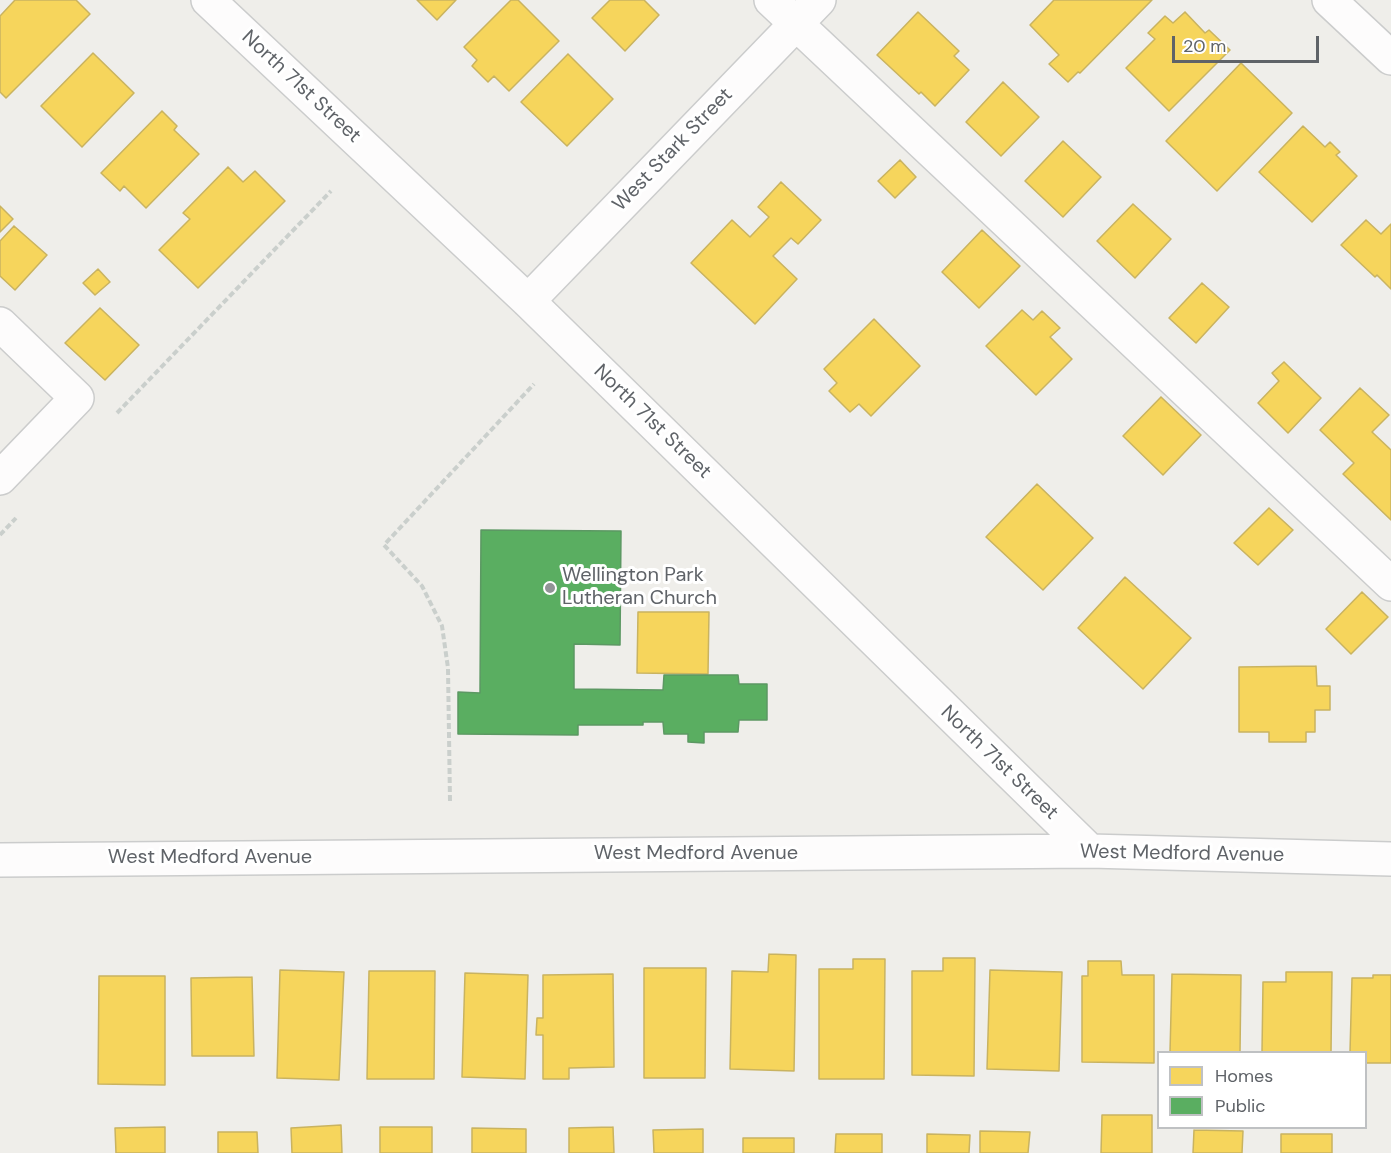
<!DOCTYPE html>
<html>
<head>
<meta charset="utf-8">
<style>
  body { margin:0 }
  #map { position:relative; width:1391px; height:1153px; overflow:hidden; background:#efeeea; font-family:"DM Sans",sans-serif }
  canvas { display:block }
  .legend { position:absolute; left:1157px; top:1051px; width:210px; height:78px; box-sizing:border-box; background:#fff; border:2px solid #bfc1c3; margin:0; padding:8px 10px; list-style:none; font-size:18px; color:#5f6368 }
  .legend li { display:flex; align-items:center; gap:12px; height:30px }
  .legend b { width:30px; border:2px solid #bfc1c3 }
  .scale { position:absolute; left:1172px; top:36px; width:147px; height:27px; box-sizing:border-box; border:3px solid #5f6368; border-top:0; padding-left:8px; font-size:18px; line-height:21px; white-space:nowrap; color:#5f6368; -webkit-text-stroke:4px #fff; paint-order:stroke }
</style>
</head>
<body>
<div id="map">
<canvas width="1391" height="1153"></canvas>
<ul class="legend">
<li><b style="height:16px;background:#f6d55c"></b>Homes</li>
<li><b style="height:16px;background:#5aae61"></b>Public</li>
</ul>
<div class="scale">20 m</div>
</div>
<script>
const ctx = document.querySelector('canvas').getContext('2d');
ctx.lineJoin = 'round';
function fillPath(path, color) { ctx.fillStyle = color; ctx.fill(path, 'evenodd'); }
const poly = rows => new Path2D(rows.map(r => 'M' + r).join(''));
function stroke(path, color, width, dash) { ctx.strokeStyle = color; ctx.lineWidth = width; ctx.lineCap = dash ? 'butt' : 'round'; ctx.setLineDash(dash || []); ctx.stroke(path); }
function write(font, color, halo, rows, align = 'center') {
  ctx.font = font + ' "DM Sans",sans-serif'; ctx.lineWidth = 6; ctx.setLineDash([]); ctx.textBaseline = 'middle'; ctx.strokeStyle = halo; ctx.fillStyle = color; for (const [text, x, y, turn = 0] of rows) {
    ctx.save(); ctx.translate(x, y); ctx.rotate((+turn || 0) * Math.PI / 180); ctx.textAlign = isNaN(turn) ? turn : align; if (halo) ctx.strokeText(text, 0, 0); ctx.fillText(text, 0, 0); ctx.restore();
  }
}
const homes = poly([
  [15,0,76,0,90,14,6,98,0,92,0,16,15,0],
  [417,0,456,0,437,20,417,0],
  [511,0,518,0,559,41,509,91,494,76,488,82,472,66,477,60,464,47,511,0],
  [610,0,644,0,659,15,625,51,592,18,610,0],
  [1054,0,1152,0,1080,73,1078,72,1068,82,1049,64,1059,55,1030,25,1054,0],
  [918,12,959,51,954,56,969,70,935,106,921,92,919,94,877,55,918,12],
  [1185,12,1205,33,1209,30,1230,50,1169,111,1126,68,1155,39,1148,33,1165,16,1173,23,1185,12],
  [93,53,134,93,82,147,41,106,93,53],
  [568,54,613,99,567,146,521,102,568,54],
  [1241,63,1292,113,1217,191,1166,141,1241,63],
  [1003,82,1039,117,1001,156,966,122,1003,82],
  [162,111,177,126,174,130,199,154,146,208,124,186,120,191,101,173,162,111],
  [1303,126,1325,147,1330,142,1340,152,1336,155,1357,176,1312,222,1259,172,1303,126],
  [1063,141,1101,177,1063,217,1025,181,1063,141],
  [900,160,916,177,895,198,878,181,900,160],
  [228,167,243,182,255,171,285,201,198,288,159,250,190,219,183,213,228,167],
  [781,182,821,220,798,244,791,238,773,256,797,279,755,324,691,263,732,220,750,237,769,217,758,207,781,182],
  [1133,204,1171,239,1135,278,1097,241,1133,204],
  [0,206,13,219,0,232,0,206],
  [1366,220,1381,234,1391,224,1391,289,1377,275,1375,277,1341,245,1366,220],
  [14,226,47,255,15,290,0,276,0,241,14,226],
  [982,230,1020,266,979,308,942,272,982,230],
  [98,269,110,282,95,295,83,283,98,269],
  [1202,283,1229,307,1196,343,1169,318,1202,283],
  [100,308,139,345,105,380,65,343,100,308],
  [1022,310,1033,320,1042,311,1060,328,1050,337,1072,359,1036,395,986,346,1022,310],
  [874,319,920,366,871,416,859,404,850,412,829,391,837,383,824,369,874,319],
  [1284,362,1321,398,1288,433,1258,403,1279,381,1272,373,1284,362],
  [1360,388,1389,415,1372,432,1391,450,1391,520,1343,474,1354,463,1320,430,1360,388],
  [1161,397,1201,435,1163,475,1123,436,1161,397],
  [1037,484,1093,538,1043,590,986,537,1037,484],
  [1269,508,1293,530,1258,565,1234,543,1269,508],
  [1125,577,1191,638,1143,689,1078,628,1125,577],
  [1362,592,1388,617,1351,654,1326,629,1362,592],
  [638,612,709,612,708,674,637,673,638,612],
  [1316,666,1317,686,1330,686,1330,710,1315,710,1315,732,1306,732,1306,742,1269,742,1269,732,1239,732,1239,667,1316,666],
  [769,954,796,955,794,1071,730,1069,732,971,768,972,769,954],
  [943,958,975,958,974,1076,912,1075,912,971,943,971,943,958],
  [853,959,885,959,884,1079,819,1079,819,969,853,969,853,959],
  [1088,961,1121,961,1122,975,1154,975,1154,1063,1082,1062,1082,976,1088,976,1088,961],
  [644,968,706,968,705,1078,644,1078,644,968],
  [280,970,344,972,339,1080,277,1078,280,970],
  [990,970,1062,972,1059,1071,987,1069,990,970],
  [369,971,435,971,434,1079,367,1079,369,971],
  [1286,972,1332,972,1331,1052,1262,1052,1263,982,1286,982,1286,972],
  [465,973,528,975,525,1079,462,1077,465,973],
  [613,974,614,1067,569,1068,569,1079,543,1079,543,1035,536,1035,537,1018,543,1018,543,975,613,974],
  [1172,974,1241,975,1240,1052,1170,1052,1172,974],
  [1373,975,1391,975,1391,1063,1366,1063,1366,1052,1350,1052,1352,978,1373,978,1373,975],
  [99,976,165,976,165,1085,98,1084,99,976],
  [252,977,254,1056,192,1056,191,978,252,977],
  [1102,1115,1152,1115,1152,1153,1101,1153,1102,1115],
  [341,1125,342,1153,292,1153,291,1128,341,1125],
  [165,1127,165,1153,116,1153,115,1128,165,1127],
  [380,1127,432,1127,432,1153,380,1153,380,1127],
  [613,1127,614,1153,569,1153,569,1128,613,1127],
  [472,1128,526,1129,526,1153,472,1153,472,1128],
  [703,1129,703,1153,654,1153,653,1130,703,1129],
  [1194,1130,1243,1131,1242,1153,1193,1153,1194,1130],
  [980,1131,1030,1132,1028,1153,980,1153,980,1131],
  [218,1132,257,1132,258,1153,218,1153,218,1132],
  [836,1134,882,1134,882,1153,835,1153,836,1134],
  [927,1134,970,1135,969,1153,927,1153,927,1134],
  [1281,1134,1332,1134,1332,1153,1281,1153,1281,1134],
  [743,1138,794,1138,794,1153,743,1153,743,1138]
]);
const public = poly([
  [481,530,621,531,620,645,574,644,574,689,663,690,664,675,738,675,739,684,767,684,767,720,739,720,738,732,704,732,704,743,688,742,688,734,664,734,663,722,643,722,643,725,578,725,578,735,458,734,458,692,480,693,481,530]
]);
const path = poly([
  [117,413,331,191],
  [0,535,16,518],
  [450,801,448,668,442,626,422,586,384,545,534,384]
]);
const minor = poly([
  [208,0,528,301,1090,851],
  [771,0,1391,584],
  [1329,0,1391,58],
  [528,301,819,0],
  [0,324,77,398,0,478],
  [0,860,1090,851,1391,859]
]);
const markers = [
  [550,588,6,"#919496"]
];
const streetNames = [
  ["North 71st Street",301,87,43],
  ["West Stark Street",673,150,-46],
  ["North 71st Street",652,422,44],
  ["North 71st Street",999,763,44],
  ["West Medford Avenue",696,854],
  ["West Medford Avenue",1182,854,1],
  ["West Medford Avenue",210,858]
];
const poiNames = [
  ["Wellington Park",562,576],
  ["Lutheran Church",562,599]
];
fillPath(homes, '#f6d55c');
stroke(homes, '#c9b360', 1.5);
fillPath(public, '#5aae61');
stroke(public, '#5c9863', 1.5);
stroke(minor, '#cbcccc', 36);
stroke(path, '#cacfcc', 4, [6, 3]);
stroke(minor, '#fdfcfc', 33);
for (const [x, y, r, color] of markers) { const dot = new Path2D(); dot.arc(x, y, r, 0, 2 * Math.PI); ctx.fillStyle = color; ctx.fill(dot); stroke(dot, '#fff', 2); }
write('20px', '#5f6368', '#fff', streetNames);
write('20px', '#5f6368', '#fff', poiNames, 'left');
</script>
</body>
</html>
